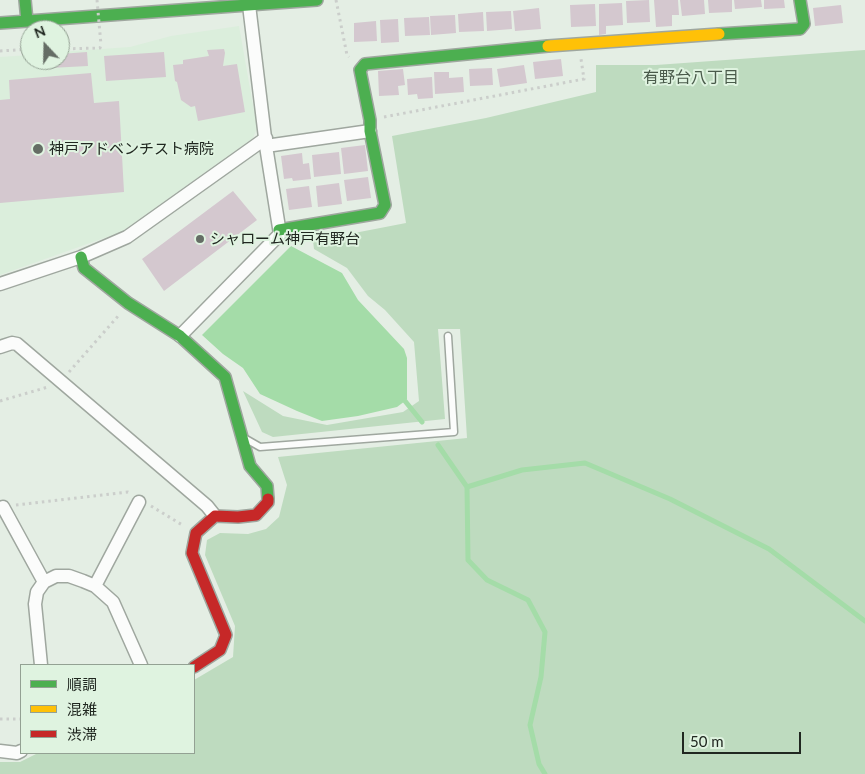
<!DOCTYPE html>
<html>
<head>
<meta charset="utf-8">
<style>
  body { margin:0 }
  #map { position:relative; width:865px; height:774px; overflow:hidden; background:#e4eee4; font-family:Lato,"Noto Sans JP",sans-serif }
  canvas { display:block }
  .legend { position:absolute; left:20px; top:664px; width:175px; height:90px; box-sizing:border-box; background:#dff3e0; border:1px solid #93a193; margin:0; padding:6px 9px; list-style:none; font-size:15px; color:#202720 }
  .legend li { display:flex; align-items:center; gap:10px; height:25px }
  .legend b { width:25px; border:1px solid #93a193 }
  .north { position:absolute; left:20px; top:20px; width:50px; height:50px; box-sizing:border-box; background:#dff3e0; border:1px solid #93a193; border-radius:50%; rotate:339deg; font-size:14px; font-weight:700; line-height:20px; text-align:center; color:#202720 }
  .north::after { content:''; display:block; margin:auto; width:18px; height:22px; background:#656d65; clip-path:polygon(50% 0,100% 100%,50% 72%,0 100%) }
  .scale { position:absolute; left:682px; top:732px; width:119px; height:22px; box-sizing:border-box; border:2px solid #202720; border-top:0; padding-left:6px; font-size:15px; line-height:18px; white-space:nowrap; color:#202720; -webkit-text-stroke:4px #dff3e0; paint-order:stroke }
</style>
</head>
<body>
<div id="map">
<canvas width="865" height="774"></canvas>
<ul class="legend">
<li><b style="height:6px;background:#4caf50"></b>順調</li>
<li><b style="height:6px;background:#ffc107"></b>混雑</li>
<li><b style="height:6px;background:#c62828"></b>渋滞</li>
</ul>
<div class="north">N</div>
<div class="scale">50 m</div>
</div>
<script>
const ctx = document.querySelector('canvas').getContext('2d');
ctx.lineJoin = 'round';
function fillPath(path, color) { ctx.fillStyle = color; ctx.fill(path, 'evenodd'); }
const poly = rows => new Path2D(rows.map(r => 'M' + r).join(''));
function stroke(path, color, width, dash) { ctx.strokeStyle = color; ctx.lineWidth = width; ctx.lineCap = dash ? 'butt' : 'round'; ctx.setLineDash(dash || []); ctx.stroke(path); }
function write(font, color, halo, rows, align = 'center') {
  ctx.font = font + ' Lato,"Noto Sans JP",sans-serif'; ctx.lineWidth = 4; ctx.setLineDash([]); ctx.textBaseline = 'middle'; ctx.strokeStyle = halo; ctx.fillStyle = color; for (const [text, x, y, turn = 0] of rows) {
    ctx.save(); ctx.translate(x, y); ctx.rotate((+turn || 0) * Math.PI / 180); ctx.textAlign = isNaN(turn) ? turn : align; if (halo) ctx.strokeText(text, 0, 0); ctx.fillText(text, 0, 0); ctx.restore();
  }
}
const built = poly([
  [239,26,257,128,253,138,121,232,0,275,0,57,30,55,30,60,60,60,60,52,130,47,171,36]
]);
const green = poly([
  [865,50,865,774,0,774,0,762,20,762,38,753,194,753,194,680,233,657,235,626,205,555,207,540,220,533,248,534,266,529,279,517,287,485,278,457,467,438,460,329,438,329,445,419,273,437,262,432,243,391,283,416,327,425,403,412,419,401,414,342,385,310,368,296,347,268,314,249,313,241,406,223,392,136,486,118,596,92,596,65,656,65]
]);
const water = poly([
  [291,246,342,273,358,300,404,349,407,358,407,399,405,401,397,407,358,416,322,421,297,411,260,394,243,368,223,354,202,335]
]);
const stream = poly([
  [405,401,422,422],
  [438,445,467,487,468,560,487,580,528,600,545,632,541,677,530,725,539,764,545,774],
  [467,487,522,470,585,463,670,499,769,549,865,621]
]);
const building = poly([
  [649,0,650,22,627,23,626,1],
  [654,0,678,0,679,15,672,15,672,26,656,27],
  [680,0,704,0,705,14,682,16],
  [708,0,732,0,732,12,709,13],
  [734,0,761,0,762,7,735,9],
  [764,0,784,0,785,8,764,9],
  [622,3,623,25,606,26,606,34,599,35,599,4],
  [595,4,596,26,571,27,570,5],
  [841,5,843,23,815,26,813,8],
  [539,8,541,29,515,31,513,11],
  [511,11,512,29,487,31,486,12],
  [483,12,484,31,459,32,458,14],
  [455,15,456,33,431,35,430,16],
  [429,17,430,35,405,36,404,18],
  [398,19,399,42,381,43,380,20],
  [376,21,377,41,354,42,354,23],
  [224,49,225,53,223,66,237,64,245,112,198,121,195,106,191,107,181,100,177,82,175,81,173,65,183,64,183,60,209,56,207,50],
  [87,52,88,66,50,68,50,60,60,60,60,54],
  [164,52,166,77,106,81,104,56],
  [561,59,563,76,535,79,533,62],
  [524,65,527,83,500,87,497,69],
  [492,68,493,85,470,86,469,69],
  [403,69,405,85,398,86,399,95,379,96,378,71],
  [434,72,449,72,449,78,463,77,464,92,435,94],
  [91,73,94,103,119,101,124,192,0,203,0,100,10,99,9,80],
  [432,77,433,98,418,99,417,94,408,95,407,79],
  [365,145,368,171,344,174,341,148],
  [339,152,341,174,314,177,312,155],
  [302,153,303,164,309,163,311,179,293,181,292,178,284,179,281,156],
  [368,177,371,198,347,201,344,180],
  [339,183,342,204,318,207,316,186],
  [309,186,312,207,289,210,286,189],
  [233,191,257,220,164,291,142,259]
]);
const path = poly([
  [336,0,347,55,349,57],
  [60,49,100,48,101,45],
  [0,51,30,49],
  [384,117,584,79,581,59],
  [69,372,119,315],
  [0,401,48,387],
  [16,505,128,492,130,493],
  [151,506,184,526],
  [0,719,21,719]
]);
const lane = poly([
  [246,439,260,447,454,432,448,336]
]);
const street = poly([
  [266,146,370,131],
  [0,284,81,257,127,237,266,138],
  [180,336,280,234,266,146,249,5],
  [0,347,12,343,17,344,207,506,215,516],
  [3,507,44,582],
  [95,586,139,502],
  [41,665,35,604,37,592,44,582,56,576,69,576,83,581,95,586,113,602,141,665],
  [0,751,17,753,21,751]
]);
const fast = poly([
  [25,0,27,21],
  [0,23,317,0],
  [719,34,800,29,804,24,800,0],
  [279,230,380,213,385,205,370,131,370,120,360,70,365,64,548,46],
  [81,257,84,268,128,303,180,336,225,377,250,466,267,486,268,499]
]);
const slow = poly([
  [548,46,719,34]
]);
const jam = poly([
  [194,667,220,650,226,635,192,553,196,533,215,516,238,517,256,515,268,502,268,499]
]);
const pathBridge = poly([
  [97,0,101,45]
]);
const markers = [
  [38,149,6,"#656d65"],
  [200,239,5,"#656d65"]
];
const poiNames = [
  ["神戸アドベンチスト病院",49,149],
  ["シャローム神戸有野台",210,239]
];
const neighbourhoodNames = [
  ["有野台八丁目",691,78]
];
fillPath(built, '#dbeedc');
fillPath(green, '#bedbbf');
fillPath(water, '#a4dca8');
stroke(stream, '#a4dca8', 5);
fillPath(building, '#d4c8cf');
stroke(lane, '#9fa79f', 9);
stroke(street, '#9fa79f', 15);
stroke(fast, '#9fa79f', 14);
stroke(slow, '#9fa79f', 14);
stroke(jam, '#9fa79f', 14);
stroke(path, '#cbcecb', 3, [2.5, 4]);
stroke(lane, '#fbfcfb', 6);
stroke(street, '#fbfcfb', 12);
stroke(fast, '#4caf50', 11);
stroke(slow, '#ffc107', 11);
stroke(jam, '#c62828', 11);
stroke(pathBridge, '#cbcecb', 3, [2.5, 4]);
for (const [x, y, r, color] of markers) { const dot = new Path2D(); dot.arc(x, y, r, 0, 2 * Math.PI); ctx.fillStyle = color; ctx.fill(dot); stroke(dot, '#dff3e0', 2); }
write('15px', '#202720', '#dff3e0', poiNames, 'left');
write('16px', '#4a5b4b', '#dff3e0', neighbourhoodNames);
</script>
</body>
</html>
